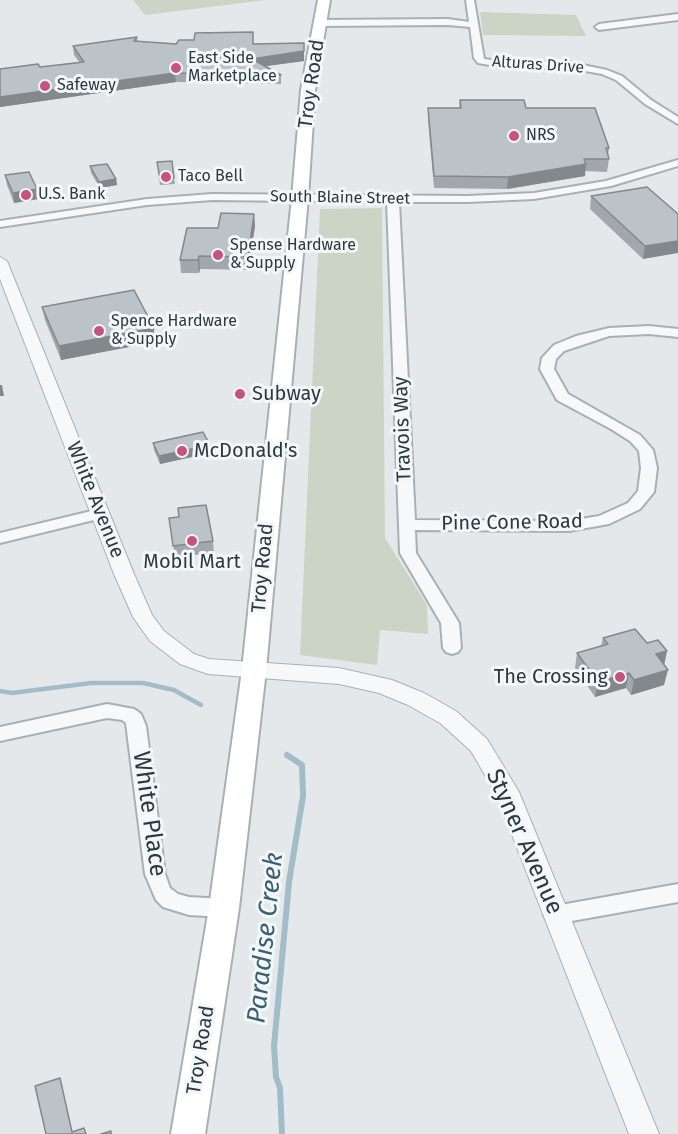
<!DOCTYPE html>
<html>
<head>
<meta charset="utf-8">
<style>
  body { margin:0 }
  canvas { display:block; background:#e4e8eb }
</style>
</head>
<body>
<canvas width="678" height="1134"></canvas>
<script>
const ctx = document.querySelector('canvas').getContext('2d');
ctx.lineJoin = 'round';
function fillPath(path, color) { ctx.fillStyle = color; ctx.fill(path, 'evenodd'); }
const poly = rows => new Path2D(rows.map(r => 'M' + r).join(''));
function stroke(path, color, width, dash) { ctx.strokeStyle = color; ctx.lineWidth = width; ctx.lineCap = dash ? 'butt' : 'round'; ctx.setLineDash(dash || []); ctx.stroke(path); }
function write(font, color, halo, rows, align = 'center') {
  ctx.font = font + ' "Fira Sans",sans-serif'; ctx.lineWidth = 6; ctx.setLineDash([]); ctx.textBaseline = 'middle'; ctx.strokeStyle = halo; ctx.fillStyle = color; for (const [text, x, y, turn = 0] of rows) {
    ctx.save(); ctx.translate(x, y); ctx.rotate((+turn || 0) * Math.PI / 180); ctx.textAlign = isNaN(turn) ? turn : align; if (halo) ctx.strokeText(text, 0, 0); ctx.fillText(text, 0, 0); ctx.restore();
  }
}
const green = poly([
  [133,0,266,0,145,15],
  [480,12,576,15,586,36,483,35],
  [382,208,385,538,427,605,428,634,380,630,377,665,300,655,320,209]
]);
const streamFar1 = poly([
  [0,691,12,693,91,683,143,683,174,690,201,705]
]);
const stream = poly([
  [282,1134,280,1088,276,1077,274,1046,289,882,303,796,302,765,287,755]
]);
const minor = poly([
  [466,0,474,0,484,59,507,62,568,62,607,70,622,76,651,100,678,117,678,124,645,104,616,80,602,74,568,68,507,68,478,63,474,58,470,27,448,25,321,26,317,23,321,20,448,19,469,22,466,0],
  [678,14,678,20,599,30,595,27,599,24,678,14],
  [678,160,678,166,611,186,534,199,468,202,399,202,415,520,569,521,599,516,628,503,638,491,641,468,639,451,630,441,611,429,557,400,540,369,542,358,554,345,576,336,609,328,649,326,678,329,678,337,649,334,609,336,564,351,556,359,554,369,568,394,640,435,653,450,657,468,654,492,640,509,609,524,569,531,415,530,416,553,459,623,461,648,458,652,452,654,446,652,443,648,441,623,400,553,387,202,212,200,147,205,0,227,0,221,147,199,212,194,468,196,534,193,606,181,678,160],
  [100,509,106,511,108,514,106,517,0,543,0,533,100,509],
  [107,704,134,709,141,714,146,726,165,874,170,888,178,894,189,897,224,899,232,902,235,908,232,914,224,917,189,915,163,907,156,900,145,874,126,723,122,720,107,718,0,741,0,727,107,704],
  [678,884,678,902,555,924,547,921,544,915,547,909,555,906,678,884]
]);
const tertiary = poly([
  [0,257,7,261,134,574,152,615,164,631,194,654,209,659,339,668,392,680,424,693,456,711,487,739,519,792,659,1134,629,1134,496,794,471,751,440,723,408,705,379,693,339,684,208,674,180,664,150,641,133,617,114,574,0,279,0,257]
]);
const secondary = poly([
  [318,0,330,0,315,90,308,198,266,670,239,908,205,1134,171,1134,209,908,242,670,292,198,301,90,318,0]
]);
const wall = poly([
  [137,37,138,42,176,44,253,44,304,61,265,66,281,75,281,84,176,82,0,107,0,69,40,67,79,62,74,55,73,46],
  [460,100,526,108,609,148,608,155,609,159,607,172,585,171,585,176,507,189,434,188,428,120,428,108,459,108],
  [157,162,174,178,175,184,160,185],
  [90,166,116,179,117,185,100,188,91,173],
  [5,175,37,189,38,199,14,203,7,185],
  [591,196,678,214,643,259,590,209],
  [254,214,255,226,248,270,200,269,199,273,181,273,180,260,218,228],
  [42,307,155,342,61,360,45,320],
  [153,443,210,445,210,453,160,464,154,450],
  [169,518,213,541,214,553,175,557],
  [603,638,664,665,664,685,631,695,626,688,595,697,575,668,577,653,601,646]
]);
const shadedWall = poly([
  [304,43,304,61,252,68,252,59],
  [175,73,176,82,0,107,0,97],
  [586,164,585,176,507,189,508,177],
  [116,179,117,185,100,188,99,182],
  [37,189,38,199,14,203,13,193],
  [254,214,255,226,248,270,248,257],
  [678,241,678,253,643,259,645,246],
  [199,256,200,269,199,273,198,260],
  [154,328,155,342,61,360,59,346],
  [0,385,2,385,4,396,0,396],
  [210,445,210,453,160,464,159,456],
  [667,651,664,666,656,654],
  [668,670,664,685,631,695,634,680],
  [629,673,626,688,595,697,598,682]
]);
const building = poly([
  [253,32,253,44,304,43,304,51,252,59,281,75,175,73,0,97,0,69,38,64,40,67,84,62,73,46,137,37,134,41,176,44,179,40,194,40,195,33,253,32],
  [460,100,524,100,526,108,595,108,609,148,606,148,609,159,584,159,586,164,508,177,434,176,428,108,461,108,460,100],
  [172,161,174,178,160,179,157,162,172,161],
  [107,164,116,179,99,182,90,166,107,164],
  [29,172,37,189,13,193,5,175,29,172],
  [647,187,678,214,678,241,645,246,591,196,647,187],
  [221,213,254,214,248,257,199,256,198,260,180,260,187,228,218,228,221,213],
  [134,290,154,328,59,346,42,307,134,290],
  [203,432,210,445,159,456,153,443,203,432],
  [206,505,213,541,173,546,169,518,179,517,178,508,206,505],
  [635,629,647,643,658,640,667,651,656,654,668,670,634,680,629,673,598,682,577,653,608,644,603,638,635,629],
  [60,1078,72,1132,84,1128,86,1134,46,1134,35,1086,60,1078],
  [111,1131,111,1134,101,1134,111,1131]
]);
const markers = [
  [176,68,6,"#c7527b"],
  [45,86,6,"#c7527b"],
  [514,136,6,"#c7527b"],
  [166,177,6,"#c7527b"],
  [26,195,6,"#c7527b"],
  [218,255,6,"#c7527b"],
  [99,331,6,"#c7527b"],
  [240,394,6,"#c7527b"],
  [182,451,6,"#c7527b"],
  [192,541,6,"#c7527b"],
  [620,677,6,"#c7527b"]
];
const farPoinames = [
  ["East Side",188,59],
  ["Marketplace",188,77],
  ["Safeway",57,86],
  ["NRS",526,136],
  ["Taco Bell",178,177],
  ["U.S. Bank",38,195],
  ["Spense Hardware",230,246],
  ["& Supply",230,264],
  ["Spence Hardware",111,322],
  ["& Supply",111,340]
];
const farStreetnames = [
  ["Alturas Drive",538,65,4],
  ["South Blaine Street",340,198,1]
];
const streetNames = [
  ["Troy Road",312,84,-82],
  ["Travois Way",403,429,-92],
  ["White Avenue",95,500,68],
  ["Pine Cone Road",512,523,-1],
  ["Troy Road",263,568,-85],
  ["Troy Road",201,1050,-81]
];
const poiNames = [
  ["Subway",252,394],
  ["McDonald's",194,451],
  ["Mobil Mart",192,562,"center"],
  ["The Crossing",608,677,"right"]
];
const nearStreetnames = [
  ["White Place",149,814,82],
  ["Styner Avenue",524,842,66]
];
const nearWaternames = [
  ["Paradise Creek",266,938,-84]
];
fillPath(green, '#ccd4c6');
stroke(streamFar1, '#a2bcc8', 4.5);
stroke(stream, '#a2bcc8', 6);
stroke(minor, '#a9b0b5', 4);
stroke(tertiary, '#a9b0b5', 2);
stroke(secondary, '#a9b0b5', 4);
fillPath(minor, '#f7f8f9');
fillPath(tertiary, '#f7f8f9');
fillPath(secondary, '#fff');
fillPath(wall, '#a1a7ac');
fillPath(shadedWall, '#83888c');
fillPath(building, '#bbc2c8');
stroke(building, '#83888c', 1.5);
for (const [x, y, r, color] of markers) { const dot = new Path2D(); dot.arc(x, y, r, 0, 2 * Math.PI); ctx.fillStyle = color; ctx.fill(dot); stroke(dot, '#f4f7f8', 2); }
write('16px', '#2d3942', '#f4f7f8', farPoinames, 'left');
write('16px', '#2d3942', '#f4f7f8', farStreetnames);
write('20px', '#2d3942', '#f4f7f8', streetNames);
write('20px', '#2d3942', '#f4f7f8', poiNames, 'left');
write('24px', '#2d3942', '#f4f7f8', nearStreetnames);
write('italic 26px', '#395f74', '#f4f7f8', nearWaternames);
</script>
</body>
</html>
